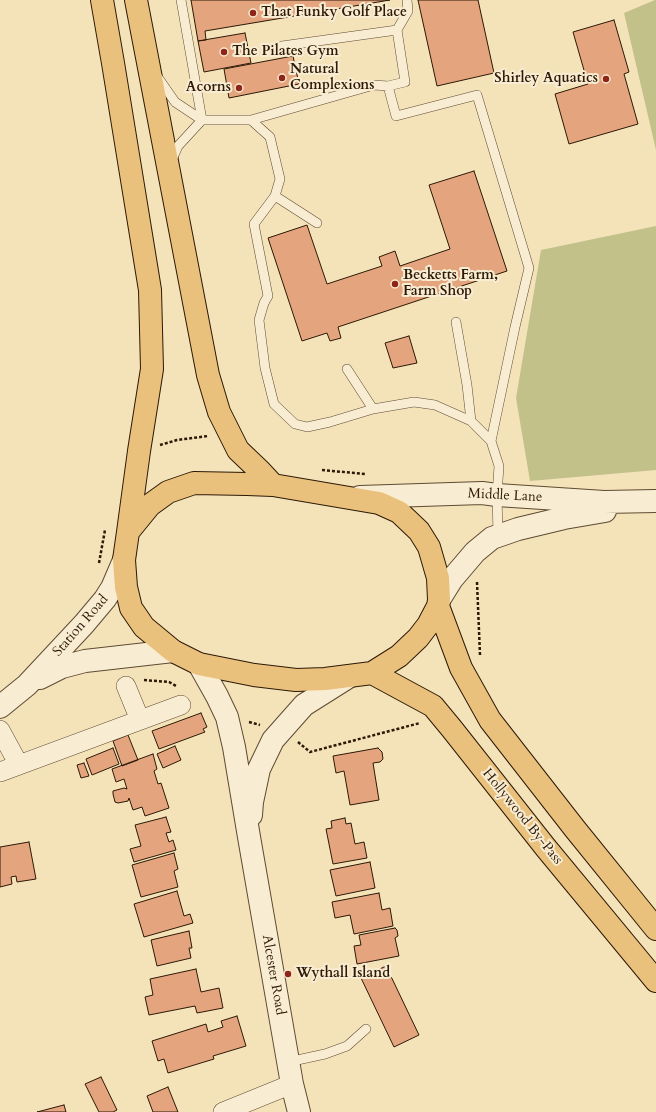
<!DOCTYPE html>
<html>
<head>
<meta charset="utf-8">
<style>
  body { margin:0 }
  canvas { display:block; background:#f4e2b9 }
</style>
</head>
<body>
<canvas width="656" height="1112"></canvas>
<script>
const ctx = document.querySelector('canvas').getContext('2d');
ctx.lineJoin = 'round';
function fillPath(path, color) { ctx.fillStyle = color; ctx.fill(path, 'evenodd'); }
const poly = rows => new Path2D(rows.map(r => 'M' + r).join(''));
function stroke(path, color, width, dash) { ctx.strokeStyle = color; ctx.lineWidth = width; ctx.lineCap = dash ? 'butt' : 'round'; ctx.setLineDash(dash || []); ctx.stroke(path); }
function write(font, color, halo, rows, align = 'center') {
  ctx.font = font + ' Cardo,serif'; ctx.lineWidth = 4; ctx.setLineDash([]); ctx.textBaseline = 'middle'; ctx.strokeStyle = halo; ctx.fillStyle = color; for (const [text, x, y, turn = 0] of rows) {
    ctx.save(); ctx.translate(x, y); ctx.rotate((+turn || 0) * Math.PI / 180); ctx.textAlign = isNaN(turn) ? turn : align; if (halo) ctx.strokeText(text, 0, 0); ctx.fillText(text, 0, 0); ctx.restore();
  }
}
const green = poly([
  [655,0,656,0,656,150,624,13],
  [656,226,656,470,530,481,516,398,541,250]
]);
const building = poly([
  [191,0,390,0,205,31,206,40,198,41,191,0],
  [418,0,478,0,494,73,437,86,418,0],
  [614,20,629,72,624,74,638,124,569,144,555,94,588,84,573,32,614,20],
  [245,33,251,63,204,72,198,41,245,33],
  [293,56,299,84,229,98,224,69,293,56],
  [474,171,507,271,338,327,341,338,330,341,327,333,302,341,268,238,307,225,327,284,382,266,379,257,395,251,400,266,450,249,429,185,474,171],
  [409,336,417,363,393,368,385,343,409,336],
  [201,713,207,727,203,729,205,732,159,749,152,731,201,713],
  [128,735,138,760,122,766,113,741,128,735],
  [175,746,181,760,163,768,157,754,175,746],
  [113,748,119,764,92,775,86,759,113,748],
  [378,748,382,752,383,759,380,762,373,763,379,800,350,805,344,771,336,773,333,756,378,748],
  [153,754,157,769,154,771,158,784,161,783,169,808,145,816,142,807,133,810,129,798,128,801,118,803,115,802,113,794,113,791,124,788,127,789,124,779,116,782,112,769,153,754],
  [84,763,89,776,81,778,77,765,84,763],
  [166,817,171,832,166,833,169,842,173,840,176,850,134,862,130,849,141,846,135,825,166,817],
  [345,818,346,824,351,823,355,844,364,842,367,858,333,864,326,829,332,828,331,821,345,818],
  [29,842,36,879,17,882,16,876,11,877,12,884,0,887,0,847,29,842],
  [174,853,178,869,174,871,178,887,141,897,132,865,174,853],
  [370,862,375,888,336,896,330,870,370,862],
  [177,891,184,916,190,914,193,923,144,937,134,904,177,891],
  [379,893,382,910,390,908,393,926,354,934,350,915,335,918,332,902,379,893],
  [395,928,397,930,398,936,395,938,399,956,357,964,354,946,361,945,359,935,395,928],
  [189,931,192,948,189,948,191,958,157,966,151,940,189,931],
  [386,966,419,1035,394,1047,361,978,386,966],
  [196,969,201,992,219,988,223,1008,197,1013,195,1006,149,1015,145,997,153,995,150,979,196,969],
  [237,1016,246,1046,213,1056,214,1059,168,1073,164,1059,158,1061,152,1041,206,1024,208,1032,223,1027,221,1021,237,1016],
  [101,1077,117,1110,113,1112,99,1112,85,1084,101,1077],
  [168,1087,178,1112,153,1112,147,1096,168,1087],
  [64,1105,66,1112,37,1112,60,1106,64,1105]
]);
const path = poly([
  [160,445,177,440,208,436],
  [322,470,365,474],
  [99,563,105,530],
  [477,582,480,655],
  [144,680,169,682,176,686],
  [249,722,260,725],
  [298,742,310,752,420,723]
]);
const service = poly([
  [181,0,202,120],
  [282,46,397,30],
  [157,76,175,102,202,120,251,120,374,85,388,86,396,116,477,95,529,268,515,327,491,441],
  [388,86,405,82,397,30,408,11,407,0],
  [251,120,270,137,280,179,275,196,254,224,268,296,264,303,259,320,265,368,274,404,295,424,307,427,330,422,373,409,414,402,435,405,471,421,491,441,499,466,497,495,498,535],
  [171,162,178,146,202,120],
  [275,196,317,223],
  [456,322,467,385,471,421],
  [347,369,373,409],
  [288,1062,325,1054,347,1046,366,1029]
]);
const minor = poly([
  [126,686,140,720],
  [0,730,19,765],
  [0,772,181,705],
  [223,1112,292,1084]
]);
const tertiary = poly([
  [360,497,482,493,497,495,604,502,656,501],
  [439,600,452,579,475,552,492,538,518,529,564,518,605,511],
  [199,664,217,696,227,717,234,747,249,837,292,1084,299,1112],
  [40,678,62,667,85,661,173,651],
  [0,707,27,685,84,624,105,599,112,588,124,560],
  [251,815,252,802,259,769,273,740,304,705,350,676]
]);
const trunk = poly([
  [102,0,113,63,150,290,152,369,139,451,128,532,124,560,126,587,131,608,144,627,173,651,199,664,254,675,296,680,325,679,372,673,399,656,418,638,428,625,438,606,439,600,438,578,429,547,419,531,399,512,379,503,273,485,247,484,194,483,168,492,150,505,128,532],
  [136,0,208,375,219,412,238,450,260,471,273,485],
  [438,606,461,668,490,720,575,829,656,929],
  [372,673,433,706,452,729,546,848,656,981]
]);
const markers = [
  [253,13,4,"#8f2418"],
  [224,52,4,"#8f2418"],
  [282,78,4,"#8f2418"],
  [606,79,4,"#8f2418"],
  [239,88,4,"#8f2418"],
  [395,284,4,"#8f2418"],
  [288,974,4,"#8f2418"]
];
const poiNames = [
  ["That Funky Golf Place",261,13],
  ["The Pilates Gym",232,52],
  ["Natural",290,70],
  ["Complexions",290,86],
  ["Shirley Aquatics",598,79,"right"],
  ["Acorns",231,88,"right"],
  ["Becketts Farm,",403,276],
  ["Farm Shop",403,292],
  ["Wythall Island",296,974]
];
const streetNames = [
  ["Middle Lane",505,496,3],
  ["Station Road",81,626,-49],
  ["Hollywood By-Pass",522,817,51],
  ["Alcester Road",273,975,80]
];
fillPath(green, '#c2c18a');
fillPath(building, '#e4a47e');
stroke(building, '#2c1906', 1);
stroke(service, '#5e4b33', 10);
stroke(minor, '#5e4b33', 20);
stroke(tertiary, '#5e4b33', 24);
stroke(trunk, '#2c1906', 24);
stroke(path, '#2c1906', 2.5, [3, 2]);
stroke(service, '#f8ecd2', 9);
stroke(minor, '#f8ecd2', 19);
stroke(tertiary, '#f8ecd2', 22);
stroke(trunk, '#eac17c', 22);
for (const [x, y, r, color] of markers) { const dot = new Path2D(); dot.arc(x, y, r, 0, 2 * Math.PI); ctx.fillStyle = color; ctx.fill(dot); stroke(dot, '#f8ecd2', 1.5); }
write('bold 14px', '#2c1906', '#f8ecd2', poiNames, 'left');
write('14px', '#2c1906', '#f8ecd2', streetNames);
</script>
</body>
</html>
